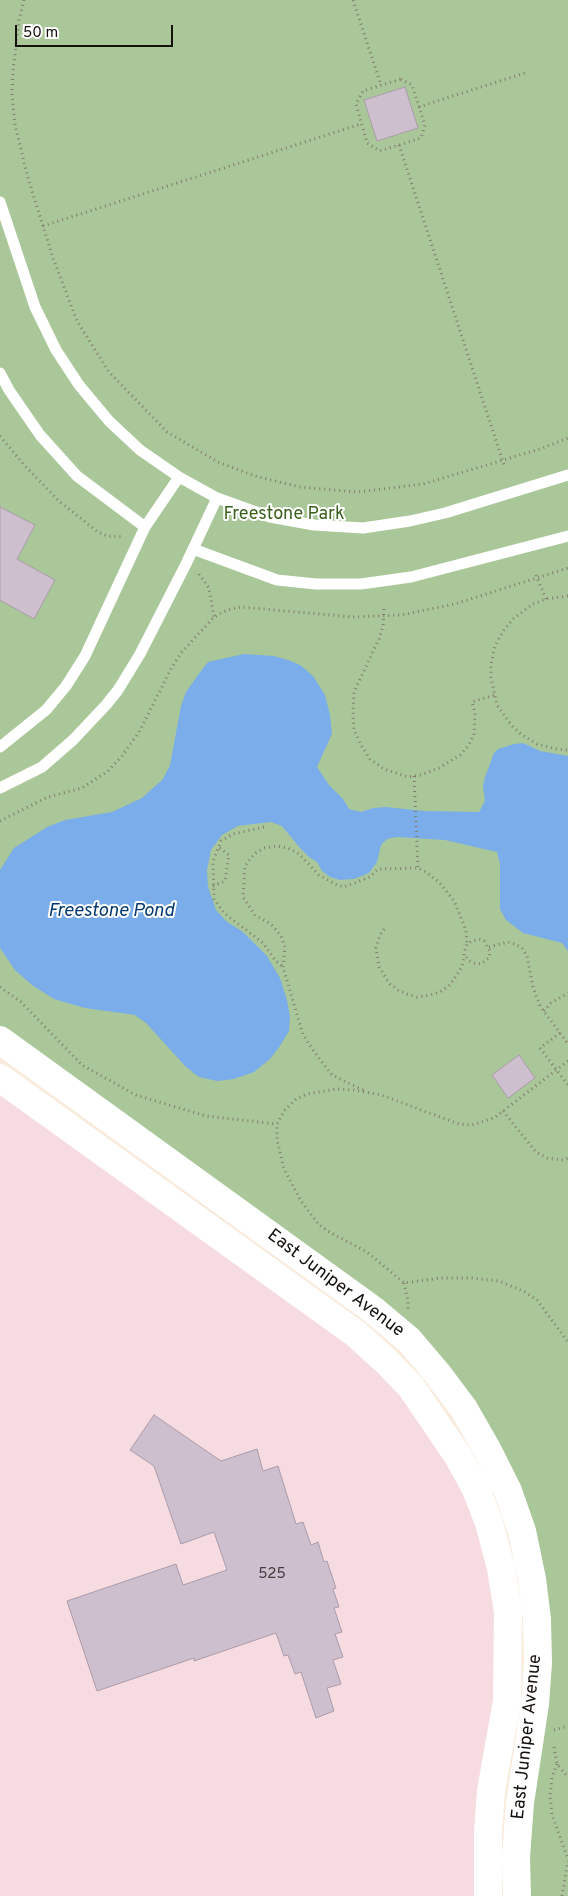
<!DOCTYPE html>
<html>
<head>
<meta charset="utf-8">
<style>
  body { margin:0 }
  #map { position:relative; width:568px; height:1896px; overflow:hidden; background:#f8ebdb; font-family:Overpass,sans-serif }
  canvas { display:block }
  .scale { position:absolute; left:15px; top:25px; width:158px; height:22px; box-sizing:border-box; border:2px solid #15110c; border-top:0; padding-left:6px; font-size:15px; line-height:18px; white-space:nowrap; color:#15110c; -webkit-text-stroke:4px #fff; paint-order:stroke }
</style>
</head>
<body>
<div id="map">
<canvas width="568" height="1896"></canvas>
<div class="scale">50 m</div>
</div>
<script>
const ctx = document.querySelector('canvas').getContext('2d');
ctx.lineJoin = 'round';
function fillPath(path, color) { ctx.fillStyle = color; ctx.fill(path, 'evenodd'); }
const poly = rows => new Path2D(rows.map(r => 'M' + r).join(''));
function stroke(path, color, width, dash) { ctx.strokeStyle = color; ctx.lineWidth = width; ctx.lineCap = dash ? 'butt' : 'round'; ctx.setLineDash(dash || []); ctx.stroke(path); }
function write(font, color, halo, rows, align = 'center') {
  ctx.font = font + ' Overpass,sans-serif'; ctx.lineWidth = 4; ctx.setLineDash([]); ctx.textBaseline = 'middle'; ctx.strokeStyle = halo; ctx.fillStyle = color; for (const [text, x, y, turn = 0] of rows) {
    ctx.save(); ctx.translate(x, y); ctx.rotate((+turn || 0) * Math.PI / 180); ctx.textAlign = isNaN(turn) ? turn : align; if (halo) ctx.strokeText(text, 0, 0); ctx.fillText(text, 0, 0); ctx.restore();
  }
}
const industrial = poly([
  [0,1091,346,1341,389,1379,451,1468,473,1514,495,1591,499,1659,478,1896,0,1896]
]);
const green = poly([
  [0,0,568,0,568,1896,528,1896,527,1879,548,1622,470,1402,0,1029]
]);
const water = poly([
  [244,654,274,656,288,660,300,665,313,676,325,695,330,715,332,734,317,767,329,785,343,799,349,809,361,812,373,808,386,807,424,811,479,812,485,801,483,786,485,777,494,753,498,749,514,744,523,743,540,751,568,756,568,951,562,943,523,933,506,920,500,909,500,864,497,852,445,840,397,837,387,839,381,845,377,862,369,873,354,879,340,880,330,877,322,871,317,862,309,857,300,848,282,826,271,822,238,826,222,835,211,850,207,870,208,887,216,910,226,921,243,932,267,956,280,978,287,1000,290,1017,289,1031,280,1046,270,1059,254,1072,234,1079,217,1081,199,1077,186,1067,146,1023,135,1015,85,1008,54,999,32,985,15,970,0,948,0,870,14,848,47,827,65,820,112,812,142,798,163,779,170,765,181,706,186,692,198,675,208,662]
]);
const building = poly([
  [405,87,418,128,377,141,364,100,405,87],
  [0,507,35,525,17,559,55,580,34,619,0,600,0,507],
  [519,1055,535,1078,508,1098,492,1075,519,1055],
  [154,1415,221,1461,257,1449,263,1471,278,1466,296,1524,303,1522,311,1545,318,1542,324,1562,327,1561,336,1588,333,1589,339,1607,334,1608,342,1632,335,1634,343,1657,333,1660,341,1684,327,1688,334,1711,316,1718,301,1672,295,1674,288,1655,284,1656,276,1633,194,1661,194,1658,97,1691,67,1601,176,1564,183,1585,227,1570,214,1532,181,1544,154,1466,130,1450,154,1415]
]);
const path = poly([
  [24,0,19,20,13,71,12,94,15,125,28,178,53,258,77,321,109,372,167,432,218,462,255,476,300,487,357,492,423,484,540,449,568,438],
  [353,0,381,85],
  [401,79,412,85,425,125,421,138,380,151,367,143,356,104,363,91,401,79],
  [419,107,528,72],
  [399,145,505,468],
  [43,226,361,124],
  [0,436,25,466,60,502,98,532,107,536,124,537],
  [199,574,209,588,214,617],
  [536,575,546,599],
  [568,596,546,599,533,604,513,619,503,631,495,646,491,664,491,677,497,705,512,726,522,735,537,744,556,749,568,750],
  [384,609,383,626,379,639,354,692,353,712,354,730,361,745,370,759,384,769,408,777,421,775,439,768,460,755,468,746,474,735,475,713,472,702,494,695],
  [414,776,418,868],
  [0,821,48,797,82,788,108,771,122,756,139,732,172,667,181,653,214,617,227,610,241,607,353,617,401,615,455,604,568,568],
  [264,827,233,834,221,841,213,861,214,899,224,913,263,943,275,960,283,967],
  [213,886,225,881,229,855,218,847],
  [384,929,380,935,376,948,379,967,390,984,398,990,407,994,417,997,430,995,440,992,450,985,462,967,465,950,467,944,472,941,479,939,484,941,490,951,489,958,481,964,473,963,468,960,465,954],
  [489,947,508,942,515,944,522,948,527,956,533,987,540,1006,568,1044],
  [0,987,21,1002,82,1065,136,1095,206,1116,277,1124],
  [544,1011,551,1003,568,993],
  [560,1033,540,1048,568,1085],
  [568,1061,494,1118,472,1125,459,1124,381,1095,355,1090,336,1089,307,1094,296,1099,284,1111,277,1124,277,1140,284,1169,301,1201,319,1225,331,1233,367,1252,404,1283,440,1278,471,1278,499,1281,525,1292,537,1300,568,1342],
  [363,1090,332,1075,318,1057,303,1035,283,967,285,947,281,936,271,924,255,915,243,897,245,866,254,854,264,848,277,846,288,848,299,854,319,875,337,885,344,887,370,877,378,869,418,868,426,872,440,883,454,901,466,930,467,944],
  [503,1111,536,1152,547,1158,563,1160,568,1158],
  [404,1283,408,1301,408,1309],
  [554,1730,568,1726],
  [554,1747,557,1764,568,1777],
  [557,1764,552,1777,550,1796,552,1815,568,1859],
  [562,1896,568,1861]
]);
const lane = poly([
  [0,202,35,307,56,350,79,385,109,421,140,450,179,477,217,498,270,517,314,525,363,528,410,521,445,513,568,475],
  [0,373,9,390,40,435,77,476,145,527],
  [193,549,277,580,316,584,361,584,411,577,568,536],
  [0,747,46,710,66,686,85,656,145,527,179,477],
  [0,788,42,767,73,740,106,705,118,690,140,654,186,564,217,498]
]);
const secondary = poly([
  [0,1040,372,1309,409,1340,437,1373,464,1409,488,1451,508,1491,522,1531,532,1579,537,1619,538,1663,535,1704,520,1803,516,1857,517,1896],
  [0,1078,356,1334,387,1362,411,1387,458,1456,476,1489,489,1523,501,1568,508,1612,507,1701,491,1791,488,1833,488,1896]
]);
const numberNames = [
  ["525",272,1575]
];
const parkNames = [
  ["Freestone Park",284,515]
];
const streetNames = [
  ["East Juniper Avenue",335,1284,37],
  ["East Juniper Avenue",528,1737,-84]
];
const waterNames = [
  ["Freestone Pond",111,912]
];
fillPath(industrial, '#f6dce1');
fillPath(green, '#a9c798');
fillPath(water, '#7badea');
fillPath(building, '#cebfce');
stroke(building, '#ab9cab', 1);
stroke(path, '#847c72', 3, [1, 4]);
stroke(lane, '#fff', 11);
stroke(secondary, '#fff', 28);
write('15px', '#433c3c', null, numberNames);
write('18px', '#395f1b', '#fff', parkNames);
write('18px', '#15110c', '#fff', streetNames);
write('italic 19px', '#043a70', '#fff', waterNames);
</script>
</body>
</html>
